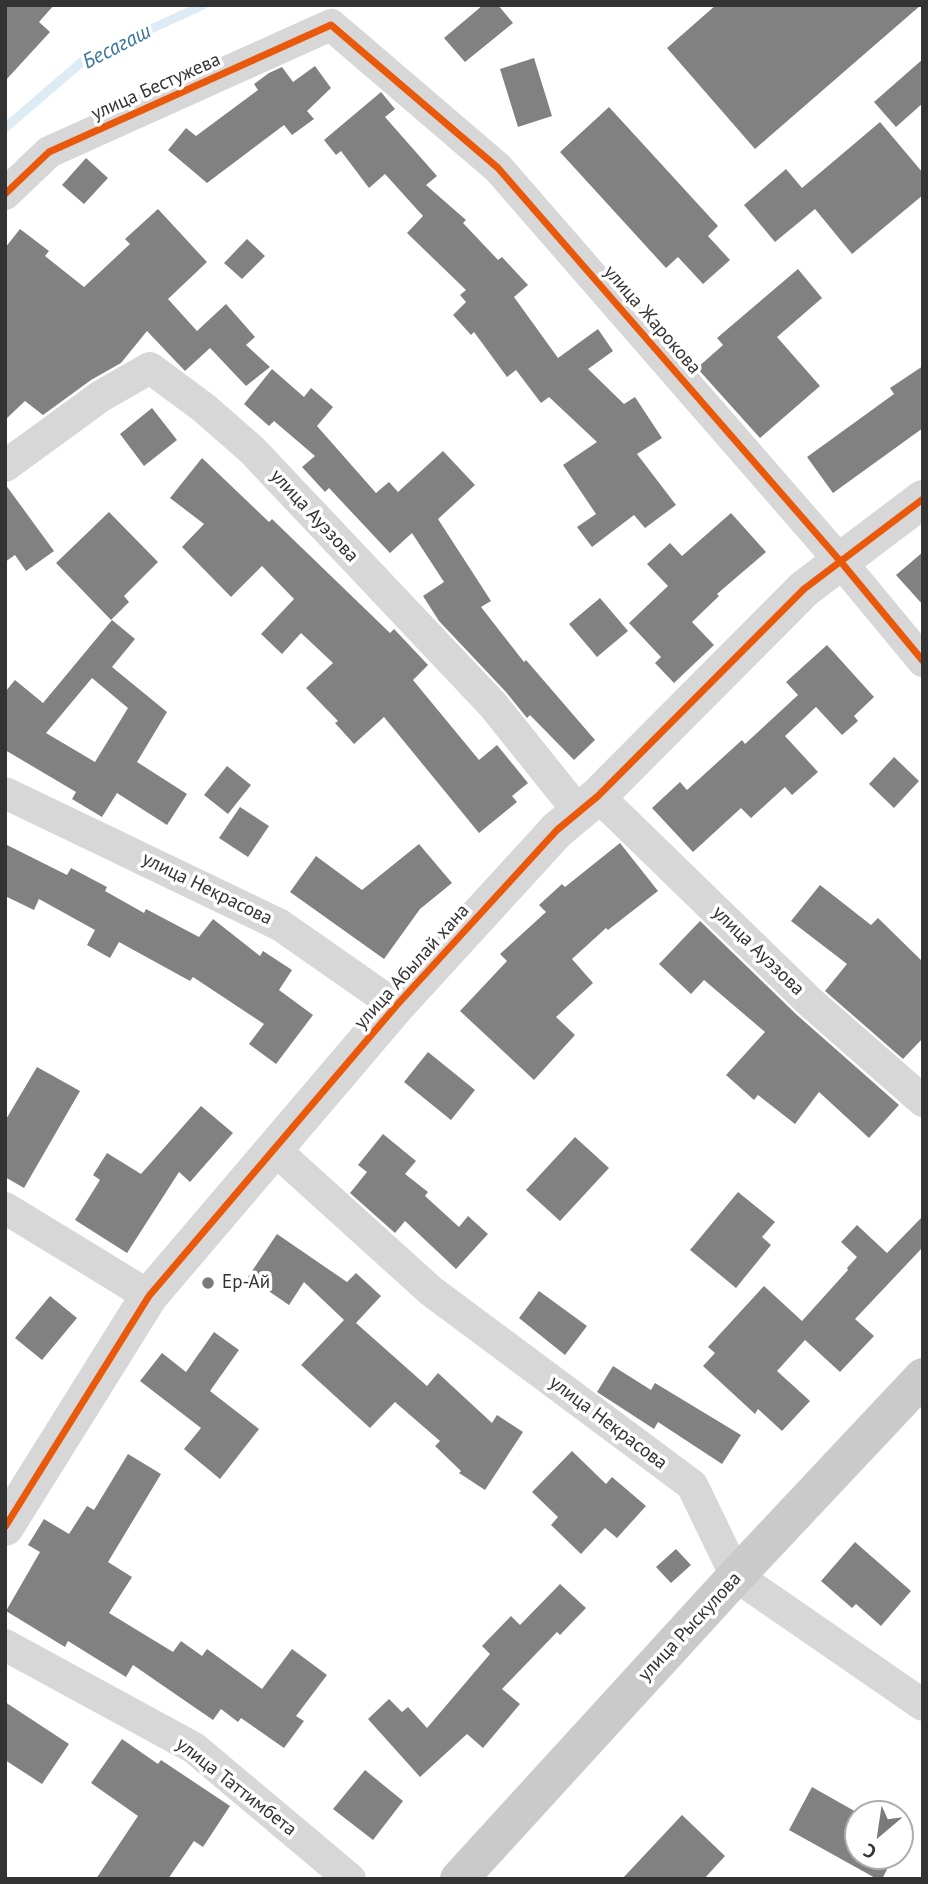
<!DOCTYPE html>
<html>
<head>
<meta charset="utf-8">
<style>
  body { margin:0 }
  #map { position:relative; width:928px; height:1884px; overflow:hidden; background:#fff; font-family:"PT Sans",sans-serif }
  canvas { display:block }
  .frame { position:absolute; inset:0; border:7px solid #333; pointer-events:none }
  .north { position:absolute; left:844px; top:1800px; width:70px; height:70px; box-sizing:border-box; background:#fff; border:2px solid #adadad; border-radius:50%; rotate:209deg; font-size:19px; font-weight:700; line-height:28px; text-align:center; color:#333 }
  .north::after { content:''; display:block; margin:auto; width:24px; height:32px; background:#7a7a7a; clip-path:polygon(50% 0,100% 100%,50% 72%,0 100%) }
</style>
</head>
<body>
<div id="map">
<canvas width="928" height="1884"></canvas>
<div class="frame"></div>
<div class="north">С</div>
</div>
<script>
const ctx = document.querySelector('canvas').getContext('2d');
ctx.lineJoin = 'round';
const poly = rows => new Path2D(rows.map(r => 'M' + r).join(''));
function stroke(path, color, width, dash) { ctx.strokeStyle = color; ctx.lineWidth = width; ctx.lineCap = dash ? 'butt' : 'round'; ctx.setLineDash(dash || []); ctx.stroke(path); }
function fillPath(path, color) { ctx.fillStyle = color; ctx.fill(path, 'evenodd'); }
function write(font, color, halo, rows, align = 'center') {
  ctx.font = font + ' "PT Sans",sans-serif'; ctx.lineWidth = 7; ctx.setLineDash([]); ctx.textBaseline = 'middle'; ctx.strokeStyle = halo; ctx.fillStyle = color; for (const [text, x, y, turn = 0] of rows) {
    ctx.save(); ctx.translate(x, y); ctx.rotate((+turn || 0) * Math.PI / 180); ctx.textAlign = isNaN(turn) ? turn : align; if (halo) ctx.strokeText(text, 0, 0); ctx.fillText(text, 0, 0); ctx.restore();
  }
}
const stream = poly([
  [5,128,84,60,203,5]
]);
const building = poly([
  [5,5,54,5,39,22,50,32,5,81],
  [483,5,498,5,513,23,465,62,444,38],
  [716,5,921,5,755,149,667,48],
  [534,58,552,116,518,127,500,69],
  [923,59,923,103,896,127,874,102],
  [315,66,331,88,307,111,314,119,292,135,284,125,207,183,168,150,186,128,196,136,258,90,254,84,269,73,282,67,293,82],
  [381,92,395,109,385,117,437,176,426,185,466,220,463,223,498,260,502,257,528,285,514,297,558,358,598,329,613,351,588,369,624,404,635,397,662,438,637,454,676,505,645,528,634,515,592,547,577,527,596,514,563,465,597,442,549,397,541,403,516,370,507,377,474,332,471,335,453,315,466,302,460,295,466,290,407,233,423,216,385,174,369,188,341,151,336,155,324,140],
  [609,107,718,226,708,236,730,260,703,284,678,257,666,268,560,152],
  [880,122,923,173,923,195,852,254,815,209,775,242,744,205,786,169,802,188],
  [86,158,108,178,84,204,62,185],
  [158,209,207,262,168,299,197,331,226,304,255,337,246,345,270,367,246,386,210,348,185,371,147,331,121,363,91,380,43,415,25,401,5,420,5,248,20,229,49,251,45,256,84,287,130,244,125,239],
  [247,239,265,256,242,279,224,263],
  [798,269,822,298,777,337,820,386,760,438,697,368,723,345,717,338],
  [923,366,923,428,833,493,807,457,894,394,890,388],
  [272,369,304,397,311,388,333,407,317,426,376,493,389,482,398,492,443,451,475,485,438,519,491,601,481,607,524,662,526,660,595,740,574,760,530,715,527,718,506,692,439,621,423,596,444,582,412,533,390,553,329,488,325,492,302,467,315,456,274,421,269,426,244,404],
  [152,408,177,440,144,466,120,434],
  [202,458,269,522,272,519,390,633,394,629,428,665,413,680,479,760,497,745,528,783,512,796,517,802,479,833,384,717,354,744,335,723,338,721,306,688,333,663,301,633,282,654,261,634,294,599,262,566,231,597,182,547,204,524,170,498],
  [5,484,54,551,26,571,15,555,5,562],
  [109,512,158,562,124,596,129,602,111,620,56,563],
  [731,513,766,552,717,594,719,596,692,622,714,645,674,683,655,663,661,657,629,623,668,586,647,564,670,543,682,556],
  [923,552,923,605,896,575],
  [600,598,628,631,597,657,569,624],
  [112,620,135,639,112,667,167,712,137,762,187,794,167,825,117,793,102,817,72,799,76,792,5,750,5,692,15,680,43,703],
  [92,678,128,708,95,762,46,733],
  [827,645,874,697,854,716,858,721,842,735,816,707,785,736,818,772,792,795,785,787,751,818,741,808,693,852,652,808,680,782,687,790,742,740,745,744,798,695,786,682],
  [894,757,919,781,894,808,869,784],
  [227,766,251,785,228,814,204,795],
  [240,807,269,826,248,857,219,838],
  [620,843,658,891,608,930,606,928,572,959,593,983,556,1017,575,1035,534,1080,460,1011,507,961,500,954,546,912,539,905,562,884,565,887],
  [5,844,67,875,71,868,107,887,105,891,144,913,146,909,199,937,213,919,260,956,263,951,292,970,279,990,313,1015,276,1064,249,1044,264,1024,193,977,190,981,119,942,110,958,87,945,95,930,39,899,34,910,5,896],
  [419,844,452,883,420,909,384,959,290,892,316,856,362,890],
  [820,885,871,925,878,918,923,962,923,1038,903,1059,825,991,847,964,791,921],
  [700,921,797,1015,899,1105,869,1138,819,1092,795,1124,758,1095,754,1100,726,1075,765,1032,704,980,691,994,659,964],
  [428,1052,475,1090,451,1120,404,1082],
  [37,1067,80,1091,24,1188,5,1177,5,1121],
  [201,1106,233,1133,190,1182,179,1172,127,1253,75,1220,100,1180,93,1175,107,1153,141,1174],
  [383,1134,416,1161,405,1174,428,1192,425,1196,459,1227,468,1216,488,1234,456,1269,405,1221,395,1233,350,1193,367,1172,358,1165],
  [575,1137,609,1168,560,1221,526,1190],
  [738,1192,775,1222,762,1237,771,1245,736,1288,690,1250],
  [923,1216,923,1247,855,1319,874,1336,840,1372,805,1340,777,1371,810,1401,782,1431,758,1409,755,1414,703,1366,715,1353,708,1347,764,1286,802,1321,848,1270,847,1268,857,1257,841,1242,857,1225,887,1253],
  [277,1234,347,1282,356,1273,381,1296,356,1323,427,1386,438,1373,492,1423,497,1415,523,1432,485,1490,459,1473,461,1471,435,1446,440,1441,395,1402,370,1428,301,1365,344,1320,304,1282,289,1305,248,1277],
  [539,1291,587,1326,565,1355,519,1318],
  [50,1296,77,1318,42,1360,15,1338],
  [214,1332,239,1350,210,1391,259,1429,220,1479,184,1449,201,1428,140,1381,162,1353,186,1372],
  [613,1366,651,1390,655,1383,741,1435,722,1464,658,1422,654,1429,597,1392],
  [572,1451,606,1484,612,1477,646,1506,617,1538,605,1528,581,1554,551,1525,558,1517,532,1492],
  [128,1454,161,1474,108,1562,132,1577,109,1613,173,1652,181,1641,202,1656,207,1649,262,1689,292,1649,327,1675,296,1716,304,1721,284,1748,241,1718,238,1722,221,1709,213,1720,133,1665,126,1677,68,1641,65,1647,6,1611,40,1552,28,1545,44,1519,69,1534,87,1506,94,1510],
  [855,1542,911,1591,881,1626,856,1604,852,1608,821,1581],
  [676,1549,691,1565,671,1583,656,1567],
  [560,1584,586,1608,560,1635,557,1632,502,1689,520,1704,483,1748,467,1734,420,1777,368,1719,389,1699,402,1712,408,1707,427,1728,490,1654,482,1646,511,1616,520,1625],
  [5,1702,69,1744,42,1784,5,1760],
  [122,1739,158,1764,161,1760,230,1806,203,1847,194,1841,168,1879,96,1879,138,1816,91,1783],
  [365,1770,403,1801,373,1840,333,1809],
  [812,1787,858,1813,858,1856,894,1856,882,1879,877,1879,789,1830],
  [682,1815,725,1856,704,1879,622,1879]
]);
const minor = poly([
  [5,194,49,152,331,25,498,168,841,562,923,661],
  [5,466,101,396,150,368,204,408,252,450,493,705,578,811],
  [5,793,280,925,396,1006],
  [598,796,810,1002,923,1101],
  [274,1149,431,1291,692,1485,736,1576,923,1705],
  [5,1208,149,1296],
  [5,1645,194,1748,350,1879]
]);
const tertiary = poly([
  [5,1527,149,1296,396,1006,557,830,598,796,804,589,923,499]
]);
const primary = poly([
  [459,1879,736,1576,923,1377]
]);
const cycleway = poly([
  [5,194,49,152,331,25,498,168,841,562,923,661],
  [5,1527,149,1296,396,1006,557,830,598,796,804,589,923,499]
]);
const markers = [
  [208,1283,7,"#7a7a7a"]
];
const streetNames = [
  ["улица Бестужева",156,87,-24],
  ["улица Жарокова",652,320,49],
  ["улица Ауэзова",314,516,47],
  ["улица Некрасова",207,889,26],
  ["улица Ауэзова",758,951,44],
  ["улица Абылай хана",412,967,-48],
  ["улица Некрасова",608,1423,37],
  ["улица Рыскулова",690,1627,-47],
  ["улица Таттимбета",236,1787,38]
];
const poiNames = [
  ["Ер-Ай",222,1283]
];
const waterNames = [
  ["Бесагаш",117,47,-27]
];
stroke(stream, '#ddebf4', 9);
fillPath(building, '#818181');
stroke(minor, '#d7d7d7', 32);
stroke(tertiary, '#d7d7d7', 38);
stroke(primary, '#cacaca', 38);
stroke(cycleway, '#e8590c', 7);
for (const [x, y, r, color] of markers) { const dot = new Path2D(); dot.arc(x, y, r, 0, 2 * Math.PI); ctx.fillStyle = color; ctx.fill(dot); stroke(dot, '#fff', 2.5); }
write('19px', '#333', '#fff', streetNames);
write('19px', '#333', '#fff', poiNames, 'left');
write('italic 21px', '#3b759a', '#fff', waterNames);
</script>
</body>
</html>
